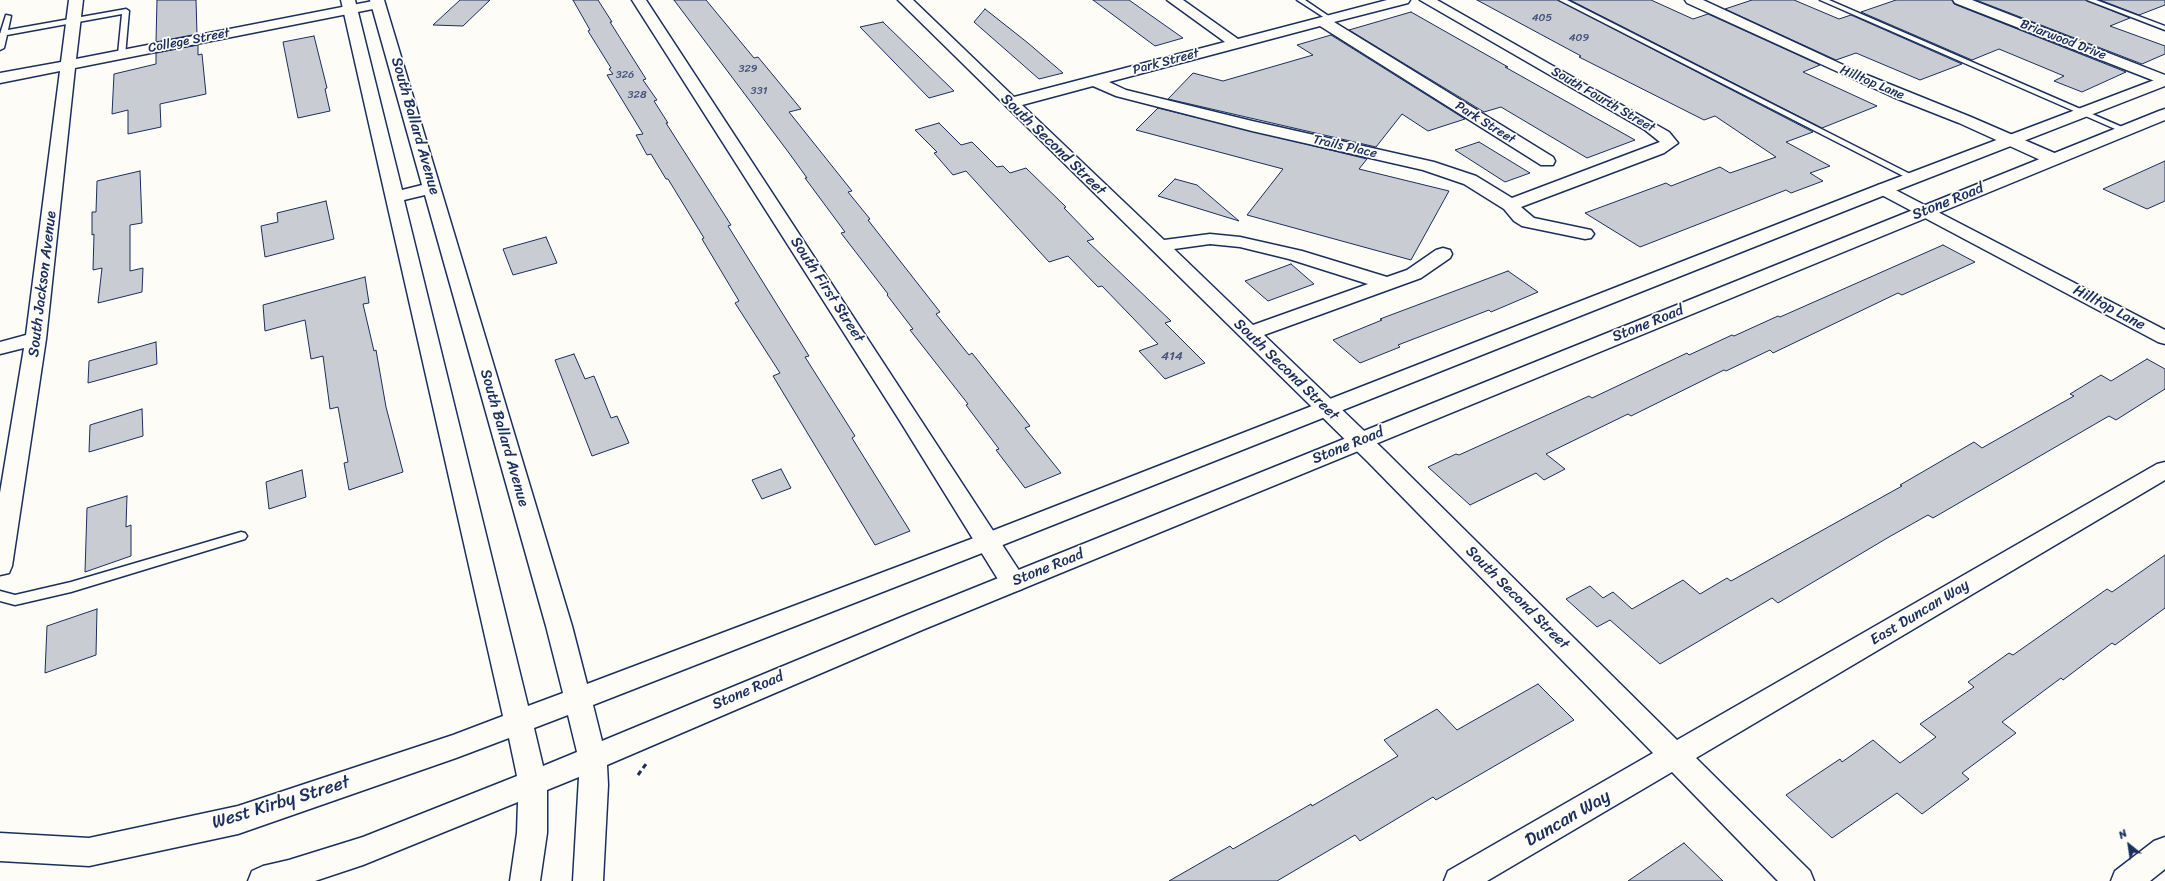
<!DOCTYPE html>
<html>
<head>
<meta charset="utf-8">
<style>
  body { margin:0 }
  #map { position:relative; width:2165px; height:881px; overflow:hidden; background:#fdfcf7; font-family:Sriracha,sans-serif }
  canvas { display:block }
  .north { position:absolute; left:2109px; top:825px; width:40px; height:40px; -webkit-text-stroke:3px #fdfcf7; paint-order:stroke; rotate:330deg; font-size:11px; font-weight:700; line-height:16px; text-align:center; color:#1b2f5e }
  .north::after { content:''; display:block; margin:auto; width:14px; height:18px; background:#1b2f5e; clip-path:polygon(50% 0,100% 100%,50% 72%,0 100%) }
</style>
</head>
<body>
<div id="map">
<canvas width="2165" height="881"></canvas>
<div class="north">N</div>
</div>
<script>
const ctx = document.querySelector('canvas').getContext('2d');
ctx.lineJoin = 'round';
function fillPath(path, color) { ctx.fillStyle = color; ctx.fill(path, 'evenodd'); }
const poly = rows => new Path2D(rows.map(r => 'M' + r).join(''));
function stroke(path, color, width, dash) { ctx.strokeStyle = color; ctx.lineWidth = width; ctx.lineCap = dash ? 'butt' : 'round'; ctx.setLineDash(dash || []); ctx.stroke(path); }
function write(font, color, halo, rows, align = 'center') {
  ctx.font = font + ' Sriracha,sans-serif'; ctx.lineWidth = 3.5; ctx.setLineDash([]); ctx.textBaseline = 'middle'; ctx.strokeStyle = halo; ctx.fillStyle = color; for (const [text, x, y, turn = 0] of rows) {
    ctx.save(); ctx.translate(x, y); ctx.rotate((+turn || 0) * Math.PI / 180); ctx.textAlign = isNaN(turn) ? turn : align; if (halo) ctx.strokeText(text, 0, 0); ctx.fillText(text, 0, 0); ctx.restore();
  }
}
const building = poly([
  [157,0,196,0,197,34,156,42,157,0],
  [460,0,490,0,463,26,433,25,460,0],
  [573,0,598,0,612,22,610,22,646,79,643,80,657,100,654,101,668,123,666,123,731,225,728,226,809,356,805,357,855,436,852,438,910,531,875,545,773,376,780,373,735,303,739,301,702,239,704,238,668,179,666,179,651,154,647,155,636,135,643,134,607,75,613,74,609,69,611,68,588,31,590,30,573,0],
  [674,0,706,0,754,58,758,57,801,109,789,112,852,191,848,192,870,219,868,220,940,312,936,314,969,355,972,353,1030,426,1025,428,1061,473,1025,488,996,450,999,449,966,405,968,404,910,330,913,329,887,295,888,294,841,233,845,232,805,178,807,178,789,153,674,0],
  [1093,0,1129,0,1183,38,1155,46,1093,0],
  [1477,0,1558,0,1813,132,1786,142,1830,166,1810,173,1823,181,1791,193,1786,190,1640,247,1585,213,1666,183,1671,186,1720,167,1730,173,1776,157,1715,116,1704,120,1579,57,1581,56,1477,0],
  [1570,0,1651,0,1693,19,1708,14,1820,65,1803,72,1877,106,1822,128,1570,0],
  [1752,0,1794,0,1839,19,1851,15,1962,64,1920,80,1856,53,1836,60,1725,9,1752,0],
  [1896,0,1952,0,1954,4,2126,72,2082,92,2054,81,2064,76,1999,49,1972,60,1861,12,1896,0],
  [1976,0,2086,0,2130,18,2110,26,2165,46,2165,54,2142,64,1976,0],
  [2100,0,2165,0,2165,5,2139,15,2100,0],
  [985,9,1028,43,1063,73,1039,79,974,22,985,9],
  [1411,12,1508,67,1505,67,1635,140,1587,158,1501,107,1484,112,1349,30,1411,12],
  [883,22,884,23,954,91,929,98,860,27,883,22],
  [1331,35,1465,119,1428,131,1402,114,1376,147,1168,99,1193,73,1223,81,1313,55,1297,45,1331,35],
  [314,36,327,88,325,89,330,111,298,118,283,42,314,36],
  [198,45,198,55,202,54,206,94,160,104,161,127,128,134,128,110,112,114,114,74,156,64,156,53,198,45],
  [1158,108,1367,159,1359,169,1449,191,1411,260,1247,215,1283,169,1136,130,1158,108],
  [939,123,961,145,972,142,997,167,1003,166,1010,173,1026,168,1066,207,1064,208,1094,239,1087,241,1171,321,1165,323,1205,363,1165,379,1139,351,1158,344,1102,286,1098,287,1068,256,1049,262,966,171,953,175,934,153,937,152,915,130,939,123],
  [1479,142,1530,173,1505,182,1455,150,1479,142],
  [2165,161,2165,201,2147,209,2103,189,2165,161],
  [140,171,142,223,130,225,130,271,143,268,142,292,98,303,102,268,93,270,94,234,92,235,92,212,96,212,97,181,140,171],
  [1175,179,1197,185,1239,221,1158,196,1175,179],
  [326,201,334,239,265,257,261,226,278,222,277,213,326,201],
  [546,237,557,263,513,275,503,249,546,237],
  [1943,245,1975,262,1902,295,1898,293,1773,353,1770,350,1726,371,1724,370,1631,416,1628,414,1546,454,1565,469,1544,480,1536,473,1470,505,1428,467,1456,454,1459,455,1589,396,1592,398,1687,353,1689,355,1732,335,1734,336,1778,316,1780,317,1943,245],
  [1291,264,1314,284,1268,301,1245,281,1291,264],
  [1508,271,1538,292,1491,312,1489,310,1398,345,1400,347,1360,363,1333,340,1382,320,1380,319,1508,271],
  [365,277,369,303,363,304,374,351,376,350,386,407,403,472,349,490,344,463,348,462,338,407,330,409,323,356,311,359,305,320,265,331,263,305,365,277],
  [156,342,157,364,88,383,89,361,156,342],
  [574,354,585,379,594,376,611,418,617,416,629,443,592,456,555,360,574,354],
  [2147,359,2165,369,2165,389,2116,420,2109,416,1933,518,1928,515,1889,537,1778,603,1772,598,1660,664,1610,620,1597,627,1566,599,1590,586,1603,598,1613,592,1632,609,1683,580,1700,594,1727,578,1731,581,1902,486,1900,485,1974,442,1982,448,2074,396,2070,394,2101,375,2111,381,2147,359],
  [142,409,143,436,89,452,90,425,142,409],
  [781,469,791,488,762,499,752,480,781,469],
  [302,470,306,497,269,509,266,482,302,470],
  [127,496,126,527,131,525,131,556,85,572,87,508,127,496],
  [2165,555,2165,608,2115,645,2112,643,2063,680,2061,678,2002,722,2016,733,1962,773,1969,779,1922,814,1897,793,1832,838,1786,795,1840,759,1842,762,1873,740,1900,763,1936,737,1920,724,1974,687,1968,682,2009,653,2013,655,2107,589,2112,592,2165,555],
  [97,609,96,655,45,673,47,626,97,609],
  [1538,684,1574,720,1436,800,1433,797,1360,841,1355,835,1277,881,1169,881,1230,846,1233,849,1311,804,1312,806,1398,756,1384,740,1437,709,1457,730,1538,684],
  [1684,843,1723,881,1628,881,1684,843]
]);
const path = poly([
  [638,775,646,764]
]);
const lane = poly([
  [1297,0,1305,0,1333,19,1328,20,1297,0],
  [1559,0,1567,0,1918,178,1917,180,1911,180,1559,0],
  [1820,0,1829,0,2129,130,2122,132,1820,0],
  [2087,0,2096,0,2165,26,2165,30,2087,0],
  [126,9,129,11,125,56,118,54,122,14,7,35,4,48,0,50,0,34,6,15,11,16,8,30,126,9],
  [241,532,245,533,247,536,245,539,71,592,15,605,0,601,0,591,15,595,71,582,241,532]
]);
const street = poly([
  [69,0,83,0,76,59,378,0,383,1,385,4,378,8,75,68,46,339,12,566,9,573,0,575,0,493,24,348,0,354,0,342,26,335,60,71,0,83,0,73,61,62,69,0],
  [632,0,646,0,1022,575,1025,582,1022,589,1013,592,1004,589,900,421,632,0],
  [898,0,913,0,1014,97,1225,42,1167,0,1183,0,1238,39,1387,0,1410,0,1408,3,1334,22,1553,157,1555,161,1553,165,1541,165,1320,26,1109,82,1126,90,1252,121,1434,162,1476,176,1512,198,1660,142,1645,130,1420,0,1437,0,1669,132,1678,143,1664,153,1521,207,1534,218,1591,230,1594,234,1591,238,1585,239,1522,226,1514,221,1504,209,1464,184,1423,170,1252,131,1116,96,1093,86,1022,105,1164,240,1210,234,1240,237,1302,251,1387,277,1407,270,1436,250,1443,248,1450,250,1452,254,1450,258,1421,278,1264,335,1384,450,1677,740,2157,464,2165,462,2165,480,1696,758,1810,871,1814,881,1778,881,1672,772,1487,881,1444,881,1448,871,1653,753,1368,462,898,0],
  [1210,244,1240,247,1289,259,1368,284,1253,325,1174,249,1210,244],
  [1685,0,1703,0,1852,69,1971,117,2059,155,2061,159,2059,163,2047,163,1959,123,1893,97,1687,3,1685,0],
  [1953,0,1972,0,2165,75,2165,85,1955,3,1953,0],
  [1884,184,2165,330,2165,344,2158,342,1878,193,1875,189,1878,185,1884,184],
  [2165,837,2165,869,2150,881,2111,881,2115,871,2154,841,2165,837]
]);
const secondary = poly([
  [341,0,355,0,402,190,422,185,370,0,384,0,572,626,587,684,979,536,1878,185,2165,76,2165,86,1890,193,995,548,593,705,602,741,904,616,2159,111,2165,109,2165,120,922,630,607,765,608,785,603,881,573,881,579,777,547,790,547,833,540,881,510,881,517,833,518,802,363,865,315,881,248,881,252,871,263,866,289,860,363,837,517,776,509,738,456,758,238,834,89,866,0,861,0,833,89,838,238,806,453,735,503,716,341,0],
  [425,195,546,626,563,693,528,706,404,200,425,195],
  [568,715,577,752,543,766,534,728,568,715]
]);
const farNumbernames = [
  ["405",1542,18],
  ["409",1579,38],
  ["329",748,69],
  ["326",625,75],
  ["331",759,91],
  ["328",637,95]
];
const farStreetnames = [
  ["Briarwood Drive",2063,40,21],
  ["College Street",189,41,-11],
  ["Park Street",1166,62,-15],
  ["Hilltop Lane",1872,83,23],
  ["South Fourth Street",1603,100,30],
  ["Park Street",1485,123,32],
  ["Trails Place",1345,147,13]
];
const numberNames = [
  ["414",1172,357]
];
const streetNames = [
  ["South Ballard Avenue",415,126,74],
  ["South Second Street",1053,145,44],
  ["Stone Road",1948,202,-22],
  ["South Jackson Avenue",43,284,-83],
  ["South First Street",827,290,57],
  ["Hilltop Lane",2109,308,28],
  ["Stone Road",1648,324,-22],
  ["South Second Street",1286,370,44],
  ["South Ballard Avenue",504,438,74],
  ["Stone Road",1348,446,-22],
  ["Stone Road",1048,568,-22],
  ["South Second Street",1517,598,45],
  ["East Duncan Way",1920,613,-31],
  ["Stone Road",748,691,-23]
];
const nearStreetnames = [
  ["West Kirby Street",281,803,-17],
  ["Duncan Way",1568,819,-30]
];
fillPath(building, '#c9ccd3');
stroke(building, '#1b2f5e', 1);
stroke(lane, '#1b2f5e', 3);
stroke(street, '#1b2f5e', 3);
stroke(secondary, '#1b2f5e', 3);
stroke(path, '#1b2f5e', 3, [5, 3.5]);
fillPath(lane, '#fdfcf7');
fillPath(street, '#fdfcf7');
fillPath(secondary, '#fdfcf7');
write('11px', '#46567b', null, farNumbernames);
write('13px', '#1b2f5e', '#fdfcf7', farStreetnames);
write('13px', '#46567b', null, numberNames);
write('15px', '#1b2f5e', '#fdfcf7', streetNames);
write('18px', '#1b2f5e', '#fdfcf7', nearStreetnames);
</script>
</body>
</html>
